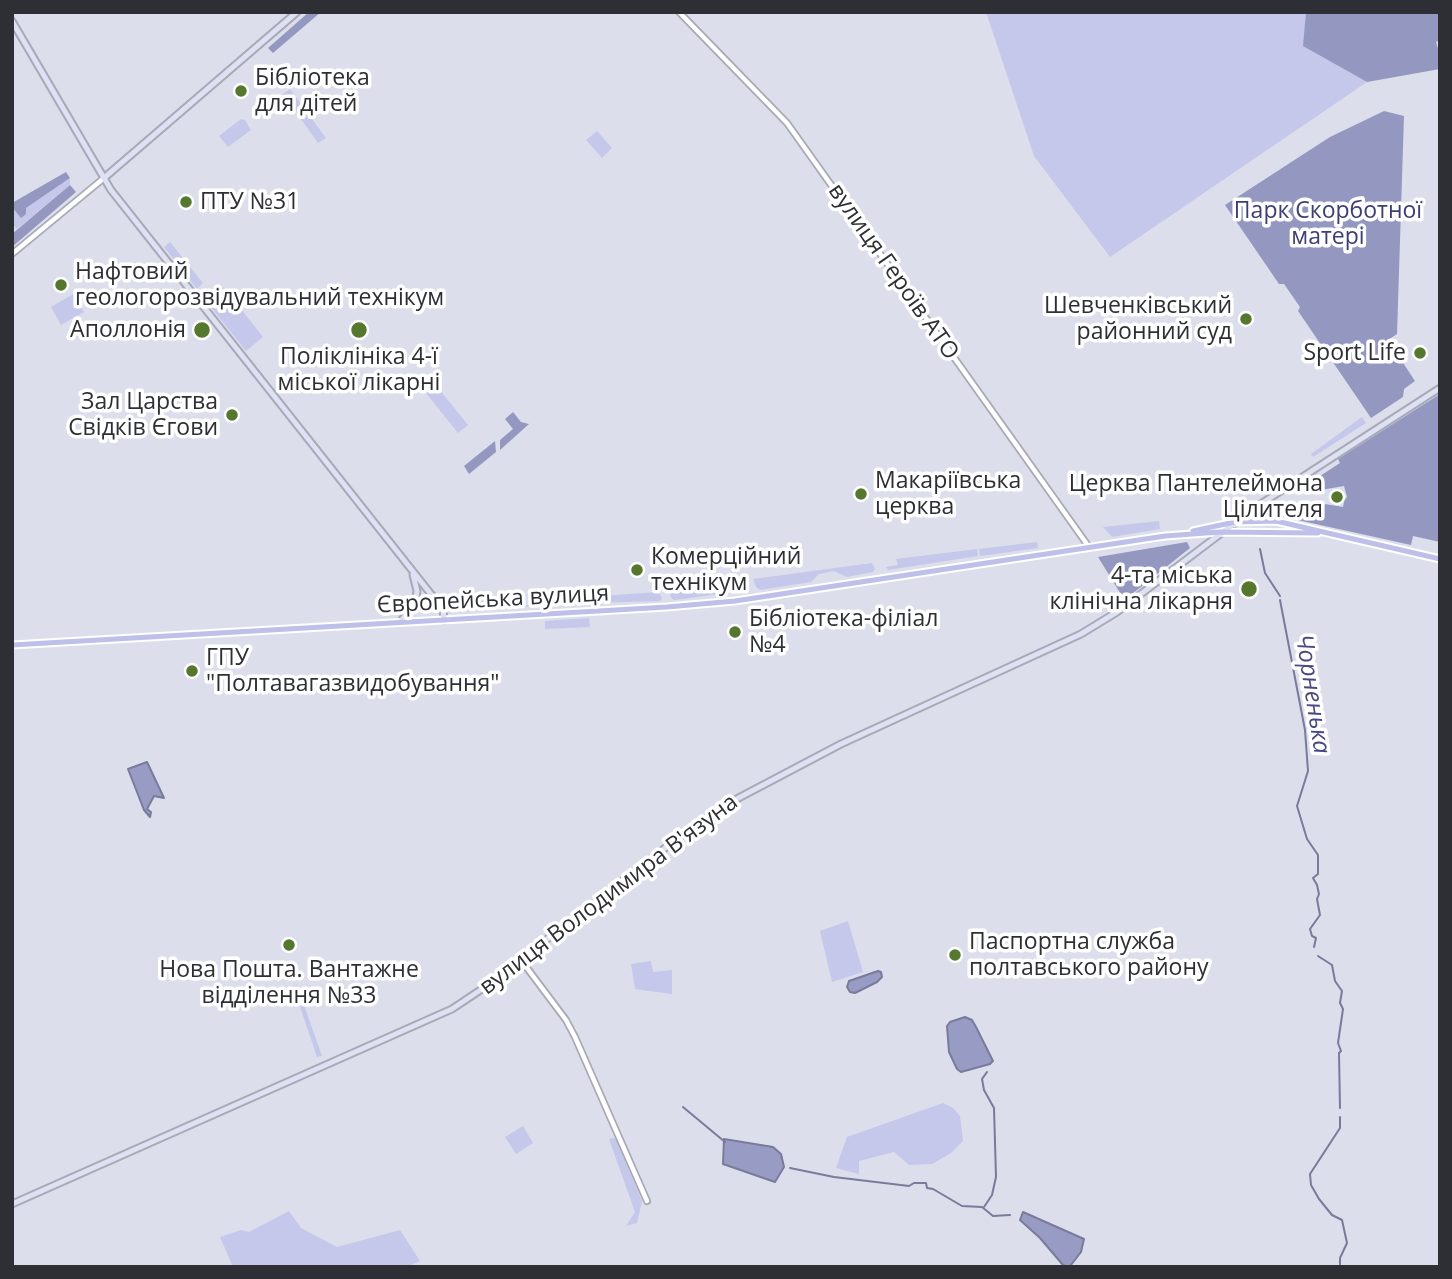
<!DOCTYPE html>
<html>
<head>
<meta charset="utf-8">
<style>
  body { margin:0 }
  #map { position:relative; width:1452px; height:1279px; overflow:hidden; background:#dcdeeb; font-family:"Open Sans",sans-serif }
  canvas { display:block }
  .frame { position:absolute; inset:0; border:14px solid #2e2f34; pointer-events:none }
</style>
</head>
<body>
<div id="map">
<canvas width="1452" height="1279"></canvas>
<div class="frame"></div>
</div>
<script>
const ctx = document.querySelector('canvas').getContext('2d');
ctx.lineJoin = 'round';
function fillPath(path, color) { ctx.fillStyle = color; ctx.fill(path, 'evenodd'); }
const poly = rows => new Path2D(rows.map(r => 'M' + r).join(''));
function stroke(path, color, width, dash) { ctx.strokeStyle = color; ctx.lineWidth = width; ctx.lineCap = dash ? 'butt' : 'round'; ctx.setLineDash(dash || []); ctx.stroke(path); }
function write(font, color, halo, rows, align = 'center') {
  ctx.font = font + ' "Open Sans",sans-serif'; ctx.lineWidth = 7; ctx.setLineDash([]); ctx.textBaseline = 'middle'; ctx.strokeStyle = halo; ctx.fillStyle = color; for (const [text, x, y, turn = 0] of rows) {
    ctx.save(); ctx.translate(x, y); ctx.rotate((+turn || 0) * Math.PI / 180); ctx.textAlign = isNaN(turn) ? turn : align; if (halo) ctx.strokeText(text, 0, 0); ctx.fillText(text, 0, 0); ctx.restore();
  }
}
const green = poly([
  [986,12,1306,12,1304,46,1367,82,1110,257,1034,156],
  [290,89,326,138,318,143,283,94],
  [241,119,245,120,251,130,228,147,219,136],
  [597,131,612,148,602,158,586,140],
  [70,178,70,185,17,229,12,224,12,207,21,217,26,208],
  [170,242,203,283,197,289,164,247],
  [224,287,263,337,246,351,206,301],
  [73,294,84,312,61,325,51,307],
  [435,384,468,425,458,433,425,392],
  [1362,417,1366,423,1313,457,1311,454],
  [1159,521,1160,529,1112,537,1103,527],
  [1037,542,1038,548,980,556,979,549],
  [977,549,978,556,888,570,886,567,898,565,896,559],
  [872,563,875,569,873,572,847,577,834,571,819,574,811,582,760,590,756,587,753,579],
  [745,581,746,590,675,600,672,599,669,591],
  [659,592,662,599,660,601,593,603,593,599,601,596],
  [513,599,517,606,540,604,540,606,462,611,461,603],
  [589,618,590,627,545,629,545,621],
  [848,921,863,972,832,982,820,931],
  [651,961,653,972,672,970,672,994,635,989,631,964],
  [297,985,322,1056,317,1057,293,986],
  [943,1103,953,1108,960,1116,963,1141,951,1153,932,1164,909,1165,894,1152,859,1161,859,1174,836,1168,847,1137],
  [523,1126,533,1143,516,1154,505,1137],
  [613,1138,616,1139,642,1201,637,1223,626,1226,635,1212,609,1139],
  [289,1211,301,1228,337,1247,400,1230,420,1261,407,1267,233,1267,220,1237,241,1230,249,1232]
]);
const forest = poly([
  [309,12,321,12,273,53,268,48],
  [1306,12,1440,12,1440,40,1436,42,1440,55,1440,69,1367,82,1303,46],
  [1384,111,1404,116,1397,334,1388,340,1415,381,1404,389,1403,397,1371,418,1298,311,1300,307,1284,284,1279,284,1225,205,1330,137],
  [66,172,70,178,26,208,26,214,21,218,12,207,12,203],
  [70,185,76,192,12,247,12,234],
  [1440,394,1440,542,1413,536,1411,545,1275,515,1290,513,1314,515,1322,511,1325,504,1343,507,1344,501,1347,497,1344,486,1315,491,1308,487,1305,481,1316,474,1320,476,1340,463,1338,459],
  [513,412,521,422,529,424,500,450,500,440,513,429,505,419],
  [495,441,496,452,469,474,464,466],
  [1187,542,1190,548,1127,598,1122,596,1098,557]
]);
const water = poly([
  [147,762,164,798,154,796,147,809,151,812,150,817,144,810,128,769,147,762],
  [878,971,881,972,882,977,877,982,855,993,850,992,847,987,849,981,878,971],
  [965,1017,972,1020,976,1027,993,1061,990,1064,961,1072,957,1069,949,1052,947,1026,950,1022,965,1017],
  [724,1139,773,1147,781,1154,784,1167,775,1182,723,1164,724,1139],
  [1023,1212,1084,1239,1081,1252,1071,1265,1068,1267,1063,1265,1040,1238,1020,1220,1023,1212]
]);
const stream = poly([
  [1260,549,1265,573,1280,596],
  [1280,600,1305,730,1308,771,1297,806,1307,839,1318,855,1318,874,1313,878,1317,885,1319,894,1317,899,1320,915,1310,929,1312,936,1316,938,1314,947],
  [1318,956,1332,965,1335,981,1342,991,1340,1003,1343,1009,1338,1043,1341,1051,1339,1053,1340,1108],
  [683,1107,725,1142],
  [1340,1117,1340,1128,1310,1174,1311,1185,1319,1199,1332,1215,1342,1220,1347,1243,1340,1258,1340,1267],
  [790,1168,834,1177,909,1186,914,1183,926,1183,927,1188,933,1189,962,1206,982,1207,993,1216,1010,1215],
  [984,1207,992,1195,996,1177,994,1108,984,1090,982,1079,987,1072]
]);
const tertiary = poly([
  [679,12,787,123,1089,547],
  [12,254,104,178],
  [521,960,566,1020,575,1037,647,1201]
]);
const secondary = poly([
  [12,21,111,190,434,598,443,610,444,620],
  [104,178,297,12],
  [400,622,415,604,417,591,413,575],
  [12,1204,452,1009,485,987,682,835,729,803,841,744,1081,634,1117,612,1256,507,1440,388]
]);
const primary = poly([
  [1193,531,1235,522,1276,521,1440,559],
  [12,645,667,607,735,601,1165,536,1220,532,1318,533]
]);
const markers = [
  [241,91,7,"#55772e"],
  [186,202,7,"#55772e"],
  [61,285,7,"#55772e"],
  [1246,319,7,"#55772e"],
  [202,330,9,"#55772e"],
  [359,330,9,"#55772e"],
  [1420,353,7,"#55772e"],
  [232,415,7,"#55772e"],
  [861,494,7,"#55772e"],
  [1337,497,7,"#55772e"],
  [637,570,7,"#55772e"],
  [1249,589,9,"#55772e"],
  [735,632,7,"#55772e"],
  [192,671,7,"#55772e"],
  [289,945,7,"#55772e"],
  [955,955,7,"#55772e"]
];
const poiNames = [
  ["Бібліотека",255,78],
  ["для дітей",255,104],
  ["ПТУ №31",200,202],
  ["Нафтовий",75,272],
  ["геологорозвідувальний технікум",75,298],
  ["Шевченківський",1232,306,"right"],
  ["районний суд",1232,332,"right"],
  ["Аполлонія",186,330,"right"],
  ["Sport Life",1406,353,"right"],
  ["Поліклініка 4-ї",359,357,"center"],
  ["міської лікарні",359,383,"center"],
  ["Зал Царства",218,402,"right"],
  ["Cвідків Єгови",218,428,"right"],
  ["Макаріївська",875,481],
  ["церква",875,507],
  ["Церква Пантелеймона",1323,484,"right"],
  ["Цілителя",1323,510,"right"],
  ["Комерційний",651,557],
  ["технікум",651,583],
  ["4-та міська",1233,576,"right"],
  ["клінічна лікарня",1233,602,"right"],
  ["Бібліотека-філіал",749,619],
  ["№4",749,645],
  ["ГПУ",206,658],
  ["\"Полтавагазвидобування\"",206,684],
  ["Паспортна служба",969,942],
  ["полтавського району",969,968],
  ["Нова Пошта. Вантажне",289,970,"center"],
  ["відділення №33",289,996,"center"]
];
const parkNames = [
  ["Парк Скорботної",1328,211],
  ["матері",1328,237]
];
const streetNames = [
  ["вулиця Героїв АТО",893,272,55],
  ["Європейська вулиця",493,600,-3],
  ["вулиця Володимира В'язуна",609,895,-37]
];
const waterNames = [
  ["Чорненька",1312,694,81]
];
fillPath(green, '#c5c8ea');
fillPath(forest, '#9498c1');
fillPath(water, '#989cc5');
stroke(water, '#787b9a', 2);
stroke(stream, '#787b9a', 2);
stroke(tertiary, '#a7a9b5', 8);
stroke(secondary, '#a7a9b5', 9);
stroke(primary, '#fff', 9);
stroke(tertiary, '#fff', 4.5);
stroke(secondary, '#dee0f4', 5);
stroke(primary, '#bec0e9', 5);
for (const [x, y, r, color] of markers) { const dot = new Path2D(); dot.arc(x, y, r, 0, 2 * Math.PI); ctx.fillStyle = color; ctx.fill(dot); stroke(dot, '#fff', 2.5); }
write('23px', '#2e2f34', '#fff', poiNames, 'left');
write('23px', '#3d3f74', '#fff', parkNames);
write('23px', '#2e2f34', '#fff', streetNames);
write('italic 24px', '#474980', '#fff', waterNames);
</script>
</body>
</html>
